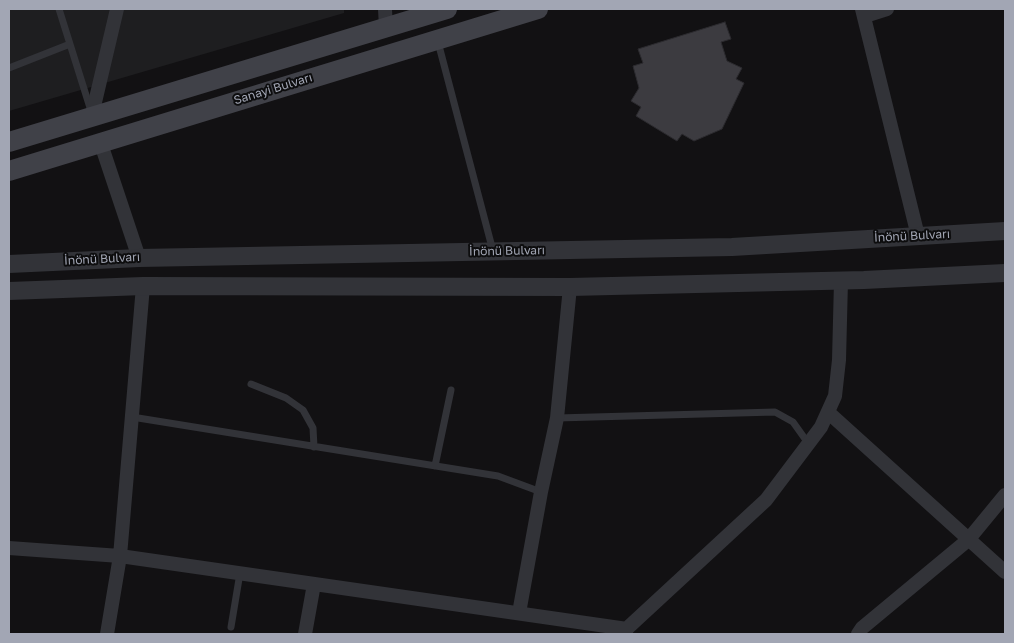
<!DOCTYPE html>
<html>
<head>
<meta charset="utf-8">
<style>
  body { margin:0 }
  #map { position:relative; width:1014px; height:643px; overflow:hidden; background:#121113; font-family:"Golos Text",sans-serif }
  canvas { display:block }
  .frame { position:absolute; inset:0; border:10px solid #a2a6b4; pointer-events:none }
</style>
</head>
<body>
<div id="map">
<canvas width="1014" height="643"></canvas>
<div class="frame"></div>
</div>
<script>
const ctx = document.querySelector('canvas').getContext('2d');
ctx.lineJoin = 'round';
function fillPath(path, color) { ctx.fillStyle = color; ctx.fill(path, 'evenodd'); }
const poly = rows => new Path2D(rows.map(r => 'M' + r).join(''));
function stroke(path, color, width, dash) { ctx.strokeStyle = color; ctx.lineWidth = width; ctx.lineCap = dash ? 'butt' : 'round'; ctx.setLineDash(dash || []); ctx.stroke(path); }
function write(font, color, halo, rows, align = 'center') {
  ctx.font = font + ' "Golos Text",sans-serif'; ctx.lineWidth = 4; ctx.setLineDash([]); ctx.textBaseline = 'middle'; ctx.strokeStyle = halo; ctx.fillStyle = color; for (const [text, x, y, turn = 0] of rows) {
    ctx.save(); ctx.translate(x, y); ctx.rotate((+turn || 0) * Math.PI / 180); ctx.textAlign = isNaN(turn) ? turn : align; if (halo) ctx.strokeText(text, 0, 0); ctx.fillText(text, 0, 0); ctx.restore();
  }
}
const built = poly([
  [9,9,344,9,344,13,9,111]
]);
const building = poly([
  [725,22,731,39,721,42,727,61,742,68,736,79,744,83,722,129,694,141,682,134,677,141,636,116,641,107,631,101,639,88,633,66,643,63,638,49,725,22]
]);
const service = poly([
  [59,9,91,111],
  [438,42,493,251],
  [9,68,70,44],
  [251,384,286,398,303,410,313,428,314,447],
  [132,417,498,476,541,492],
  [557,418,775,412,793,422,808,443],
  [435,466,451,390],
  [231,627,240,573]
]);
const minor = poly([
  [385,9,386,28],
  [862,9,918,236],
  [865,16,887,9],
  [92,115,117,9],
  [100,141,139,258],
  [829,413,1005,572],
  [9,548,120,556,627,629],
  [519,613,541,492,557,418,570,287],
  [107,634,120,556,143,286],
  [305,634,314,584],
  [621,634,766,500,821,427,835,396,839,360,841,281],
  [858,634,862,628,968,540,1005,495]
]);
const tertiary = poly([
  [9,264,139,258,732,247,1005,231],
  [9,291,143,286,570,287,864,280,1005,273]
]);
const secondary = poly([
  [9,142,447,9],
  [9,171,538,9]
]);
const streetNames = [
  ["Sanayi Bulvarı",273,89,-17],
  ["İnönü Bulvarı",912,236,-3],
  ["İnönü Bulvarı",507,251,-1],
  ["İnönü Bulvarı",102,259,-3]
];
fillPath(built, '#1e1e20');
fillPath(building, '#3c3b40');
stroke(building, '#2c2b2f', 1);
stroke(service, '#323338', 7);
stroke(minor, '#323338', 14);
stroke(tertiary, '#323338', 18);
stroke(secondary, '#404148', 20);
write('12px', '#a2a6b4', '#0d0d0e', streetNames);
</script>
</body>
</html>
